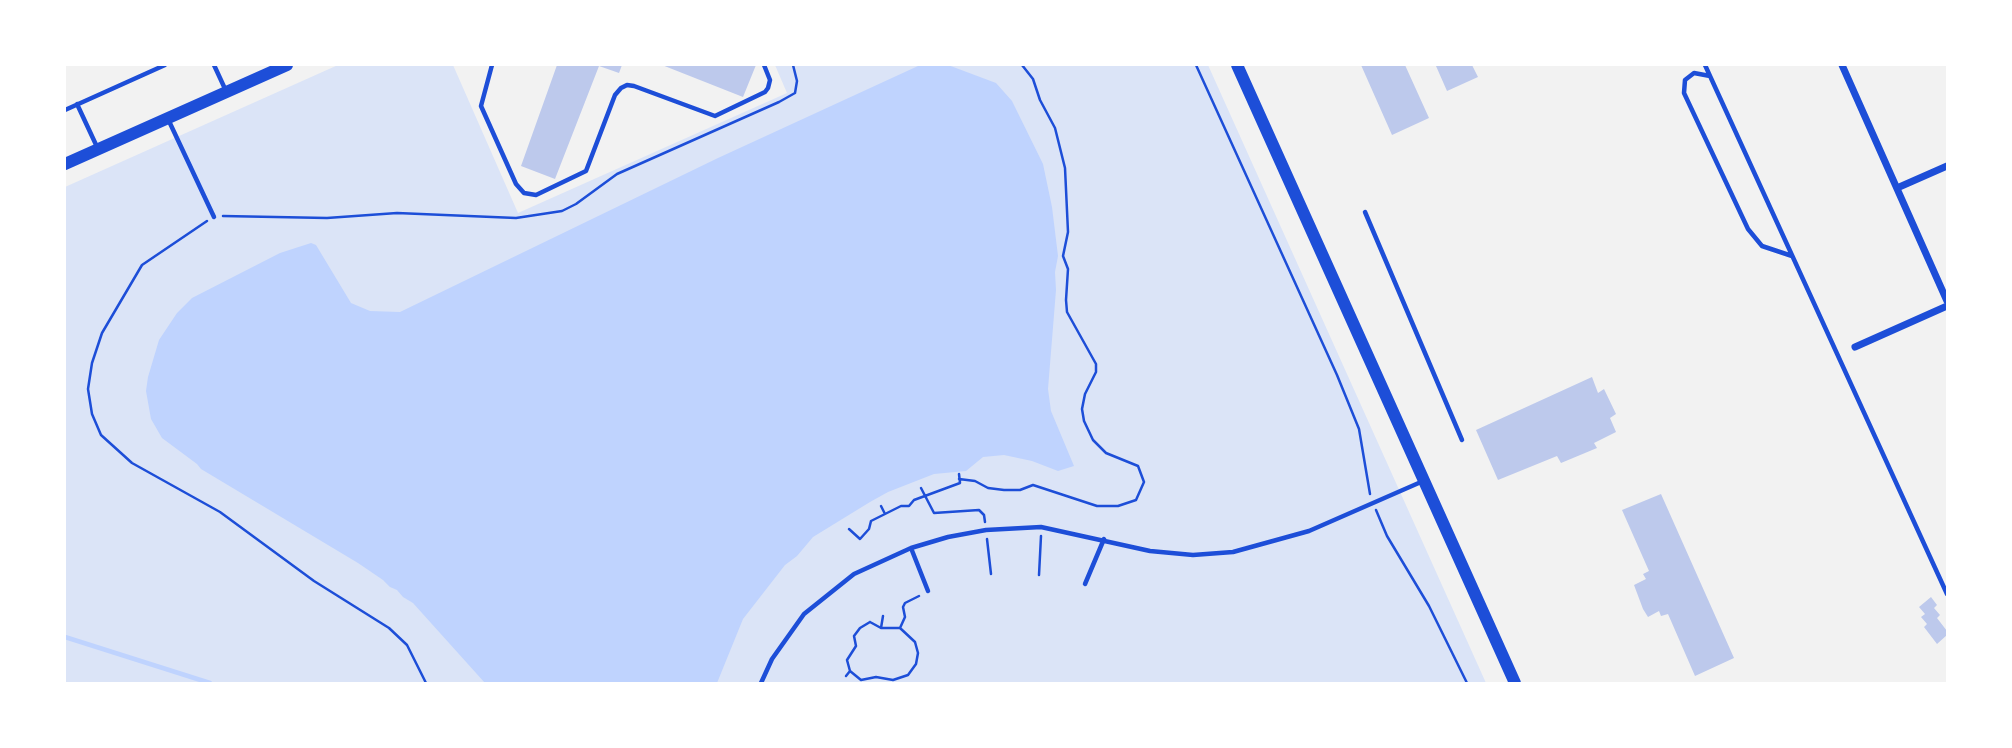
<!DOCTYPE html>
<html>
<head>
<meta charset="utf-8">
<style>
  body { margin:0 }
  #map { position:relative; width:2012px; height:748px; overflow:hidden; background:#f2f2f2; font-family:Poppins,sans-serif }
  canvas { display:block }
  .frame { position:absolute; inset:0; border:66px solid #fff; pointer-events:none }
</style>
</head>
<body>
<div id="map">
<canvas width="2012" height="748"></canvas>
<div class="frame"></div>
</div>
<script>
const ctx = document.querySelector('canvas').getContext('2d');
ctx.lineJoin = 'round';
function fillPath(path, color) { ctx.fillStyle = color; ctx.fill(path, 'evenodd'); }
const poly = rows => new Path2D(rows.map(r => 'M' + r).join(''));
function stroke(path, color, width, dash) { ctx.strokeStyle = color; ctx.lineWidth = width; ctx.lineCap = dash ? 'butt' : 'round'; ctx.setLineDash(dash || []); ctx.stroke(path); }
const green = poly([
  [338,65,453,65,518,213,787,93,775,65,1208,65,1486,683,65,683,65,187]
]);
const water = poly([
  [948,65,996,83,1012,101,1043,164,1052,207,1058,256,1055,272,1056,290,1048,389,1051,411,1074,466,1058,471,1032,461,1004,455,983,457,966,471,934,474,888,492,870,502,813,537,797,556,785,565,743,619,717,683,485,683,413,603,403,597,397,590,390,587,383,580,358,563,201,469,197,464,162,438,151,419,146,391,148,377,159,340,177,313,192,298,280,253,311,243,316,245,351,303,370,311,400,312,718,158,918,66]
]);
const stream = poly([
  [65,637,210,683]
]);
const building = poly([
  [557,65,622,65,619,73,599,66,555,179,521,166],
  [662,65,756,65,743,97],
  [1361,65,1405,65,1429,118,1392,135],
  [1439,65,1472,65,1478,77,1447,91,1436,66],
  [1592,377,1598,393,1604,389,1616,414,1610,418,1616,432,1594,443,1597,448,1561,463,1557,456,1498,480,1476,430],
  [1661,494,1734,658,1695,676,1668,614,1661,616,1659,611,1648,617,1643,609,1634,585,1646,579,1643,574,1649,571,1622,510],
  [1931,597,1937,605,1934,608,1940,615,1937,618,1947,631,1947,635,1937,644,1924,627,1927,624,1921,617,1925,614,1919,607]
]);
const path = poly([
  [1196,65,1337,375,1359,429,1370,494],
  [223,216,327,218,397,213,516,218,562,211,576,204,617,174,779,102,795,93,797,81,793,65],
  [207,221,142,265,102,333,92,363,88,389,92,414,101,435,132,463,220,512,314,581,389,628,407,645,426,683],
  [959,479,975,481,988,488,1004,490,1020,490,1033,485,1097,506,1118,506,1136,500,1144,482,1138,466,1106,453,1093,440,1084,421,1082,409,1085,394,1096,372,1096,364,1067,312,1066,300,1068,269,1063,256,1068,232,1065,168,1055,128,1040,100,1033,79,1022,65],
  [921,488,934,513,979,510,984,515,985,522],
  [881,506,885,514],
  [1376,510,1387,536,1429,606,1467,683],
  [849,529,860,539,869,529,871,521,901,506,909,506,914,500,960,483,959,474],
  [987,539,991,574],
  [1039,575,1041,536],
  [870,622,881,628,900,628,915,642,918,653,916,664,908,675,893,680,876,677,861,680,850,671,847,660,856,646,854,636,860,628,870,622],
  [881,628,883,616],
  [900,628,905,617,903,607,905,603,919,596],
  [846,676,850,671]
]);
const service = poly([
  [214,65,226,91],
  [492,65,481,106,516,184,524,193,536,195,586,171,615,95,621,88,627,85,634,86,715,116,765,92,768,88,770,80,764,65],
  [1705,65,1710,76],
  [77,104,98,149],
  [65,110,165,65],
  [168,119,214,217],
  [1365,212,1462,440],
  [1792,256,1762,246,1748,229,1684,93,1685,80,1694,73,1710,76,1947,594],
  [911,548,928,591],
  [1085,584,1104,539],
  [761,683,772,659,804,614,854,574,911,548,948,537,986,530,1041,527,1150,551,1193,555,1233,552,1309,531,1421,482]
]);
const minor = poly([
  [1842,65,1947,301],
  [1897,188,1947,166],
  [1855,347,1947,306]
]);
const secondary = poly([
  [1237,65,1515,683],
  [65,164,287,65]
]);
fillPath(green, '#dbe4f7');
fillPath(water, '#bfd3fe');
stroke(stream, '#bfd3fe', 4.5);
fillPath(building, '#bdc9ec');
stroke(path, '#1d4ed8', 2.5);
stroke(service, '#1d4ed8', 4.5);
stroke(minor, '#1d4ed8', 7);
stroke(secondary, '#1d4ed8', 12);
</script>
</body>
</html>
